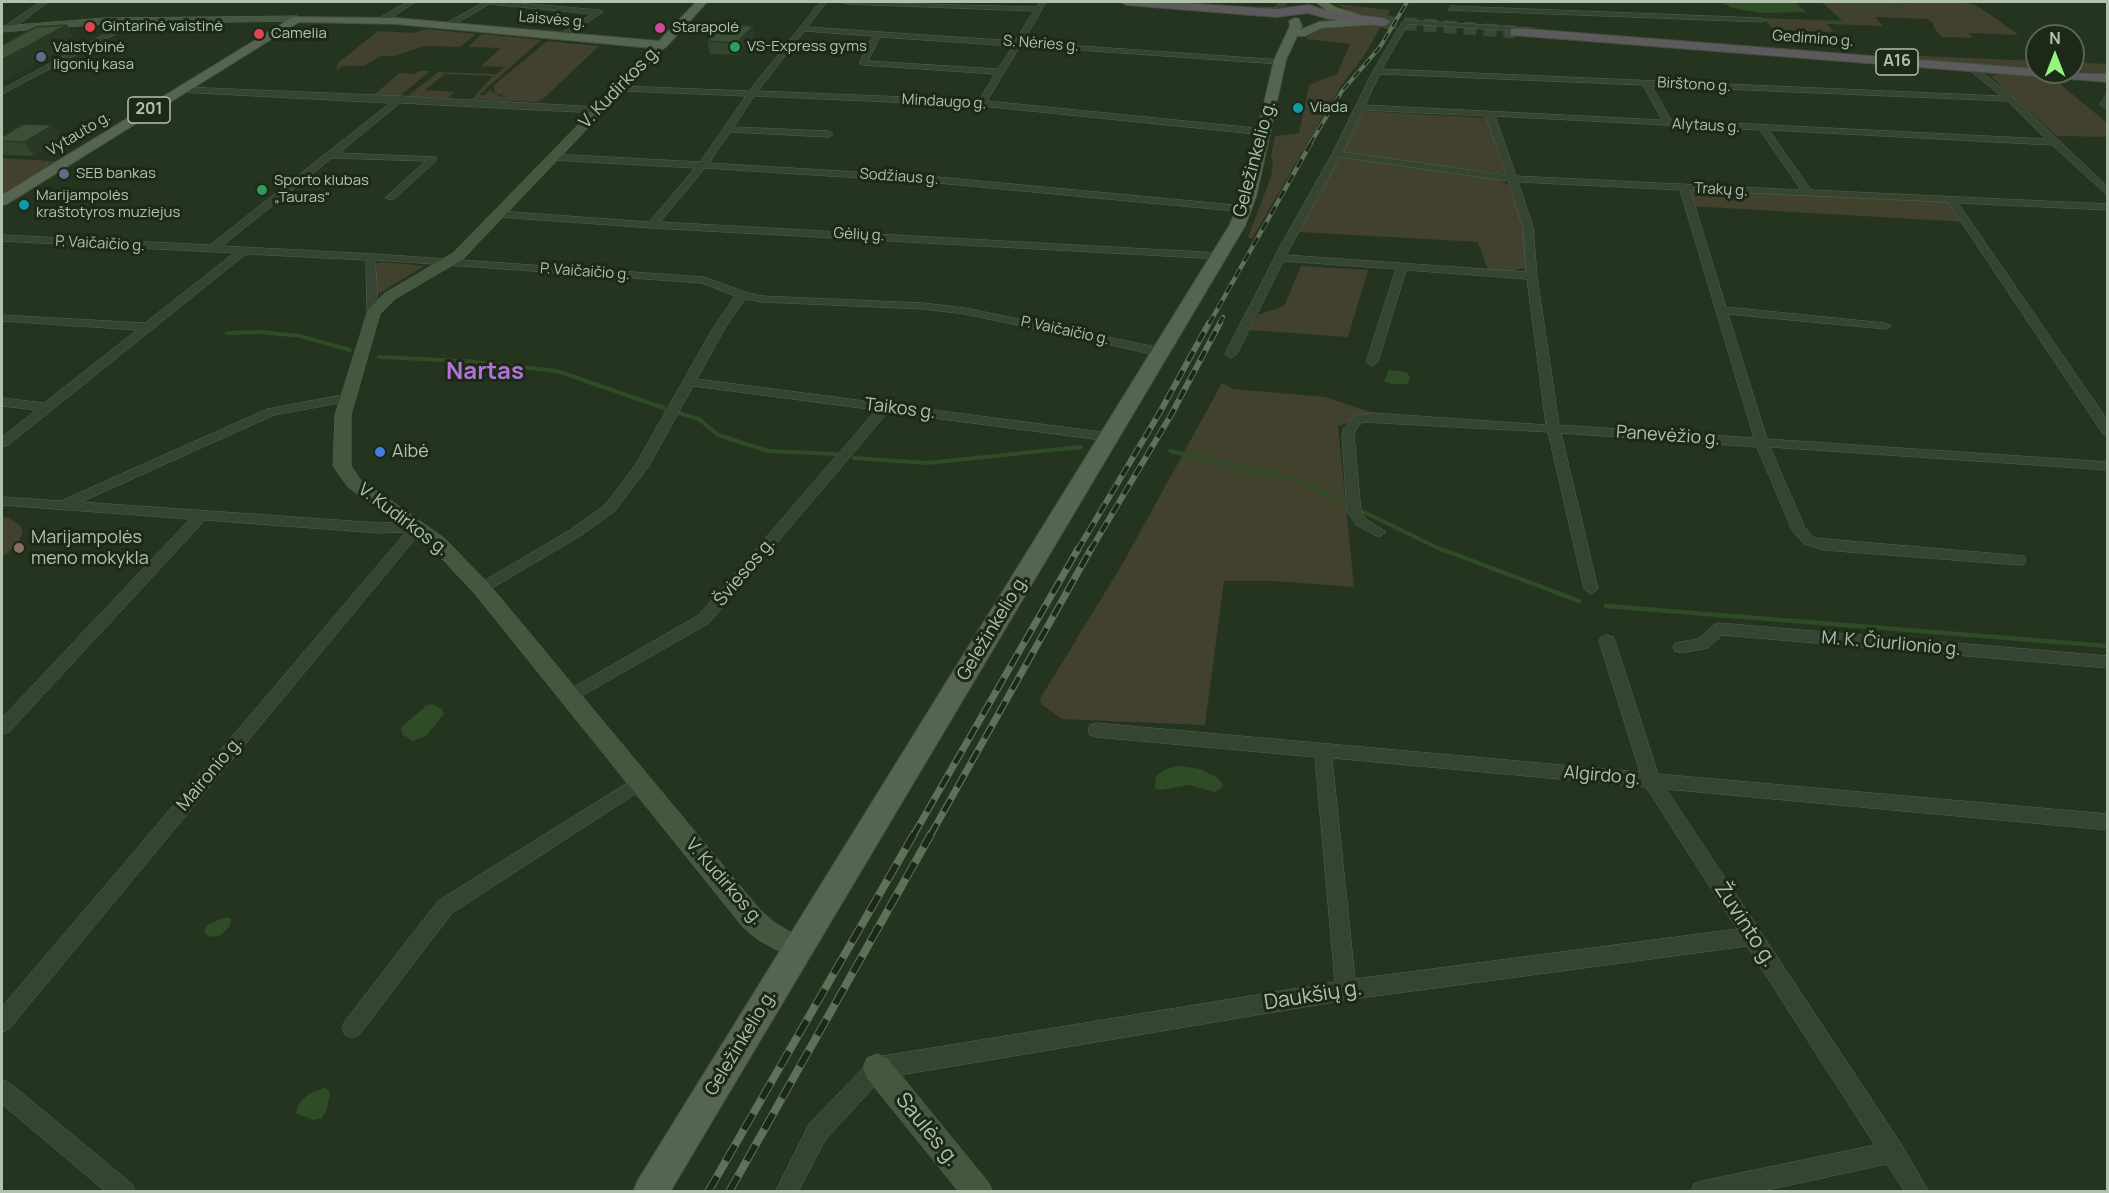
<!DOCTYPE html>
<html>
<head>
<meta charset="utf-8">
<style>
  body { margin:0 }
  #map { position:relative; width:2109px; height:1193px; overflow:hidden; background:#24341f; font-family:Manrope,sans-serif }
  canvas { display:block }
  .frame { position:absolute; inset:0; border:3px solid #b0c2ac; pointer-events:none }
  .north { position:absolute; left:2025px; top:24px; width:60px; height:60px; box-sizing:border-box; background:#1c2918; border:2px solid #576653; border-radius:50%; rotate:0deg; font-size:16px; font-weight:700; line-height:24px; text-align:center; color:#b0c2ac }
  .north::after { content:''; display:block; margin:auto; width:21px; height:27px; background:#95f47f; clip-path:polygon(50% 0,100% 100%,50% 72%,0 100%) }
</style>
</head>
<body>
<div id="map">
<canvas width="2109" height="1193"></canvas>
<div class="frame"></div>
<div class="north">N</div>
</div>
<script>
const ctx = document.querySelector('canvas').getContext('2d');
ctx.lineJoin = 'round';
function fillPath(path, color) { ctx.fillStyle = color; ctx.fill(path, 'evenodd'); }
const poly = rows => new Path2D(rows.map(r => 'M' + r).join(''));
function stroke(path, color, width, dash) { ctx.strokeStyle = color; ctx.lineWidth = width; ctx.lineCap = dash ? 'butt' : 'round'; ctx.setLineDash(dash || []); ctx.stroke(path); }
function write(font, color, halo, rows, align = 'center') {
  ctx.font = font + ' Manrope,sans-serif'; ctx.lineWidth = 6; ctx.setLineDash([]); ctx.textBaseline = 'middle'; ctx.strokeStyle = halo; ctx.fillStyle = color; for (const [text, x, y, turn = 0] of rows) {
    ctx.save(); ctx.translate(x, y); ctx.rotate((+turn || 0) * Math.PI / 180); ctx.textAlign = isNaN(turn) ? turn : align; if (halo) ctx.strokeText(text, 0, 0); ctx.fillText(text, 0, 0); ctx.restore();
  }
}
const green = poly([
  [1821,2,1961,2,1976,5,2019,35,1968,33,1973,38,1942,37,1934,28,1933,23,1927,19,1875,17,1883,26,1827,24,1834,32,1774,30,1763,18,1843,21],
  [1337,4,1390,10,1387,17,1372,16,1343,11,1346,9],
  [1349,24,1381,26,1362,59,1341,86,1252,239,1248,237,1271,177,1273,164,1271,156,1275,136,1299,133,1309,85,1337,74,1350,44,1305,39,1319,27],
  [426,29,476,34,460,47,425,46,394,56,381,56,364,66,342,66,336,72,338,63,378,31,414,33],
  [482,34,541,40,479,95,485,95,490,90,499,96,507,97,495,93,494,85,547,41,599,46,544,98,536,102,472,99,493,76,445,74,425,90,455,92,448,98,408,96,438,72,497,74,504,67,481,66,501,48,468,47],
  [1902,55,2037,61,2037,69,1910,59],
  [2073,62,2107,64,2107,74,2073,71],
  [419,71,430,71,400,96,374,95,399,73,415,74],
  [1999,74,2053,78,2107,123,2107,137,2057,136,1990,76],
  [1362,111,1487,118,1505,174,1346,153,1343,151],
  [1344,157,1499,180,1509,185,1524,225,1526,268,1510,271,1488,270,1478,242,1299,232,1338,159],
  [2,158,65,162,2,201],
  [1684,188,1952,201,1966,222,1689,206],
  [378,262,383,262,424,266,380,293,377,293,374,266],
  [1301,266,1368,270,1348,337,1249,330,1258,315,1284,306],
  [1222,383,1233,389,1325,397,1374,413,1338,426,1354,587,1273,581,1224,581,1205,725,1062,719,1041,704,1040,699,1123,563],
  [2,517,9,518,20,525,23,533,17,544,2,558]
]);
const water = poly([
  [1721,2,1795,2,1806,12,1760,13,1732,8],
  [1389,370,1407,372,1410,377,1408,384,1391,384,1384,381],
  [432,704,442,709,444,714,426,736,413,741,402,734,401,727,426,706],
  [1179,766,1200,769,1218,778,1223,784,1221,789,1214,792,1189,785,1160,790,1155,788,1156,776,1166,769],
  [227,917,231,919,230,926,221,935,213,937,206,935,204,930,208,924],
  [326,1087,330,1093,327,1109,322,1118,313,1120,296,1113,298,1105,307,1095]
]);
const streamFar2 = poly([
  [1829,22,1850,21,1847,11,1890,9,1905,2]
]);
const streamFar1 = poly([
  [227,333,261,332,300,336,350,350],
  [379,357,464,361,557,371,664,408],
  [679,413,699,419,718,435,768,451,836,454],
  [1170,451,1298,480,1343,501],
  [854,458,927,463,1081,447],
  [1362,511,1444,551]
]);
const stream = poly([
  [1441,549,1579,601],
  [1606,606,2108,646]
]);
const trunkTunnel = poly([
  [1384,22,1515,32]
]);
const minor = poly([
  [40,2,48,2,11,30,5,30,5,26,40,2],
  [407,2,415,2,385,22,379,22,379,18,407,2],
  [484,2,507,2,599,10,603,12,563,38,559,36,560,34,592,14,489,4,450,27,443,25,484,2],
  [820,2,827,2,807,27,1015,41,1034,11,847,4,843,2,1036,7,1040,2,1046,2,1023,42,1282,60,1283,62,1279,64,1020,46,987,101,1265,129,1269,132,1265,135,982,106,754,96,734,127,829,131,833,134,829,137,730,132,709,163,938,177,1245,206,1250,209,1245,212,938,183,705,168,660,222,1220,253,1225,256,1220,259,652,228,499,217,494,214,499,211,649,222,695,168,552,160,547,157,552,154,700,162,746,96,623,91,619,88,620,86,749,91,820,2],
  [804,31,873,36,859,63,863,65,995,74,979,100,758,91,804,31],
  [880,37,1013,46,998,69,868,61,880,37],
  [1150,2,1177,2,1185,4,1181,6,1150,2],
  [1280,2,1287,2,1279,12,1255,9,1259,7,1274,8,1280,2],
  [1451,6,1761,18,1765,20,1761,22,1448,10,1451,6],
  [133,19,140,21,2,94,2,89,133,19],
  [1406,20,1532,28,1536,30,1532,32,1408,24,1382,69,2001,96,1967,68,1974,66,2013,97,2108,187,2108,196,2052,145,1769,130,1811,190,2108,204,2108,210,1958,203,2108,421,2108,435,2103,434,1948,202,1690,190,1726,307,1885,323,1891,326,1885,329,1728,314,1767,439,2108,462,2108,470,1770,447,1805,528,1814,538,2024,556,2026,560,2024,564,2019,565,1823,550,1804,544,1792,530,1757,447,1561,433,1598,589,1591,594,1584,589,1548,432,1363,422,1356,429,1354,436,1361,511,1366,519,1386,532,1379,537,1356,525,1347,511,1342,436,1344,428,1355,415,1374,413,1546,425,1527,279,1406,270,1378,362,1372,366,1366,362,1396,269,1283,261,1237,354,1231,358,1225,354,1282,243,1332,154,1373,71,1402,22,1406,20],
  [1380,74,1643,85,1662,120,1365,105,1380,74],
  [1652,86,2008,101,2046,139,1671,120,1652,86],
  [1363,110,1486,116,1506,175,1343,152,1363,110],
  [1495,116,1760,130,1801,190,1516,176,1495,116],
  [1340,157,1508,181,1523,227,1526,272,1286,255,1340,157],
  [1518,182,1680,190,1754,438,1559,425,1537,276,1533,227,1518,182],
  [182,87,400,96,598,107,602,110,598,113,400,103,339,153,436,157,436,161,393,200,385,198,425,161,332,158,222,246,375,254,704,277,745,292,762,296,923,303,965,308,1161,348,1167,352,1161,356,965,314,923,309,762,302,745,299,725,328,697,379,1109,433,1115,437,1109,441,888,412,709,623,571,702,565,700,563,696,565,692,699,615,876,410,693,386,649,466,615,511,580,536,482,594,475,589,477,585,570,530,605,505,636,464,713,328,735,296,702,283,377,260,375,262,379,313,373,316,367,313,366,260,246,254,7,446,2,447,2,437,36,410,2,406,2,398,44,403,137,330,2,321,2,315,145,323,234,253,2,241,2,235,210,245,390,103,179,92,179,88,182,87],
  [347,394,351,395,353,398,351,401,274,415,81,502,379,523,418,522,425,527,9,1029,2,1032,2,1007,406,532,379,533,205,520,9,732,3,734,2,718,190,519,2,505,2,497,61,501,267,409,347,394],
  [1719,623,2108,656,2108,668,1722,635,1708,648,1681,653,1675,651,1673,647,1675,643,1698,639,1714,625,1719,623],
  [1607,635,1613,637,1615,641,1658,774,2108,814,2108,830,1666,789,1901,1144,1929,1192,1905,1192,1887,1164,1758,1192,1691,1192,1694,1184,1702,1181,1875,1145,1747,946,1346,1000,882,1078,825,1140,798,1192,775,1192,809,1124,870,1061,877,1057,1335,982,1315,757,1096,737,1090,735,1088,730,1090,725,1096,723,1640,772,1599,641,1601,637,1607,635],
  [1332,758,1646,787,1737,929,1355,979,1332,758],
  [640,775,646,777,649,782,646,787,452,913,359,1035,352,1038,345,1035,342,1028,345,1021,438,901,640,775],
  [2,1080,10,1083,132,1184,135,1192,106,1192,2,1104,2,1080]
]);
const secondary = poly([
  [297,16,302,19,300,21,105,24,2,32,2,26,105,18,297,16],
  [658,43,667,45,463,259,395,299,380,314,351,415,351,466,360,479,444,538,489,584,761,911,775,923,807,942,811,950,807,958,798,962,757,939,743,927,475,594,430,546,348,487,333,466,335,415,368,310,385,293,453,253,658,43],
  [877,1054,887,1058,988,1182,993,1192,959,1192,867,1078,863,1068,867,1058,877,1054]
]);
const primary = poly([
  [696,2,707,2,666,47,662,49,396,24,299,22,7,204,2,205,2,195,293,17,396,18,659,41,696,2],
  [1316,2,1327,2,1335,7,1360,15,1360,19,1381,18,1387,21,1381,24,1321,28,1305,36,1297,36,1286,60,1256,197,1245,226,670,1192,633,1192,638,1180,1229,226,1242,197,1274,60,1290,26,1289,21,1295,18,1299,19,1302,26,1300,30,1319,22,1352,19,1327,11,1316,2]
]);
const trunk = poly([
  [1121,2,1168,2,1276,9,1309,5,1330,12,1384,18,1390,22,1384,26,1329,19,1308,13,1276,17,1127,5,1121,2],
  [1515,28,2037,69,2037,72,2108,74,2108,82,1511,35,1511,29,1515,28]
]);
const railFar4 = poly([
  [1310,144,1342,91,1380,47,1407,2]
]);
const railFar3 = poly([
  [1209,324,1311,143],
  [1219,324,1223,317]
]);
const railFar2 = poly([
  [1077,551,1160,412,1209,323],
  [1090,551,1171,415,1220,323]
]);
const railFar1 = poly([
  [913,836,1078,549],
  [930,836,1091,549]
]);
const rail = poly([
  [708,1192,914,834],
  [729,1192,931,834]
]);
const wall = poly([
  [755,39,739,55,710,54,707,41],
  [2108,90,2108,112,2098,105],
  [2,137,61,138,34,156,4,155,2,151]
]);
const shadedWall = poly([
  [67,25,77,42,2,82,2,60],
  [753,26,755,39,739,55,737,43],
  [53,125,61,138,34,156,25,142]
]);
const building = poly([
  [67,25,2,60,2,45,36,27,67,25],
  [724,25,753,26,737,43,707,41,724,25],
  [23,124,53,125,25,142,2,141,2,137,23,124]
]);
const markers = [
  [90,27,6,"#e0444e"],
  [660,28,6,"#d1479c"],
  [259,34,6,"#e0444e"],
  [735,47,6,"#2e9e5b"],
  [41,57,6,"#5c6f8a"],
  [1298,108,6,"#0f9aa8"],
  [64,174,6,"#5c6f8a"],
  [262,190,6,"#2e9e5b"],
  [24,205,6,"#0f9aa8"],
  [380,452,6,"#3f7fe0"],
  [19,548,6,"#8d6e63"]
];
const farStreetnames = [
  ["Laisvės g.",552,20,5],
  ["Gedimino g.",1813,39,4],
  ["S. Nėries g.",1041,44,4],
  ["Birštono g.",1694,85,3],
  ["Mindaugo g.",944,102,3],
  ["Alytaus g.",1706,126,3],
  ["Vytauto g.",79,134,-31],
  ["Sodžiaus g.",899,177,4],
  ["Trakų g.",1721,190,3],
  ["Gėlių g.",859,235,3],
  ["P. Vaičaičio g.",100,244,3],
  ["P. Vaičaičio g.",585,272,4],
  ["P. Vaičaičio g.",1065,331,12]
];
const farPoinames = [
  ["Gintarinė vaistinė",102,27],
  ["Starapolė",672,28],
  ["Camelia",271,34],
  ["VS-Express gyms",747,47],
  ["Valstybinė",53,48],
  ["ligonių kasa",53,65],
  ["Viada",1310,108],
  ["SEB bankas",76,174],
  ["Sporto klubas",274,181],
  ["„Tauras“",274,198],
  ["Marijampolės",36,196],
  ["kraštotyros muziejus",36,213]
];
const shields = [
  [1897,62,42],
  [149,110,42]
];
const shieldNames = [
  ["A16",1897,62],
  ["201",149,110]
];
const streetNames = [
  ["V. Kudirkos g.",620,87,-46],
  ["Geležinkelio g.",1255,159,-75],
  ["Taikos g.",900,409,7],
  ["Panevėžio g.",1668,436,4],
  ["V. Kudirkos g.",403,520,37],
  ["Šviesos g.",745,572,-50],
  ["Geležinkelio g.",993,628,-59],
  ["M. K. Čiurlionio g.",1891,644,5],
  ["Maironio g.",210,774,-50],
  ["Algirdo g.",1602,776,5],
  ["V. Kudirkos g.",724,882,49],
  ["Geležinkelio g.",741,1043,-59]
];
const poiNames = [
  ["Aibė",392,452],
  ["Marijampolės",31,538],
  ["meno mokykla",31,559]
];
const nearStreetnames = [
  ["Žuvinto g.",1745,925,57],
  ["Daukšių g.",1313,996,-9],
  ["Saulės g.",927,1130,51]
];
const districtNames = [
  ["Nartas",485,372]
];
fillPath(green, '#41412d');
fillPath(water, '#2f4c27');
stroke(streamFar2, '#2f4c27', 2);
stroke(streamFar1, '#2f4c27', 4);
stroke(stream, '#2f4c27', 4.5);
stroke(trunkTunnel, '#394934', 13, [13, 7]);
stroke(minor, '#546350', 1);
stroke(secondary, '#546350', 1);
stroke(primary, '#404e3c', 2);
stroke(trunk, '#414f3d', 2);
fillPath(minor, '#364532');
fillPath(secondary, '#445840');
fillPath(primary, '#556550');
fillPath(trunk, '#5d5a5e');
stroke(railFar4, '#5e7159', 4);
stroke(railFar3, '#5e7159', 4.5);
stroke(railFar2, '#5e7159', 6);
stroke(railFar1, '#5e7159', 7);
stroke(rail, '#5e7159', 8);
stroke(railFar4, '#1c2918', 2, [8]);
stroke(railFar3, '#1c2918', 3, [9]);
stroke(railFar2, '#1c2918', 4, [11]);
stroke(railFar1, '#1c2918', 4.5, [14]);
stroke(rail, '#1c2918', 6, [18]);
fillPath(wall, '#34452e');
fillPath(shadedWall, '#2a3826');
fillPath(building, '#3c5036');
stroke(building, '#2a3826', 1.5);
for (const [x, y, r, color] of markers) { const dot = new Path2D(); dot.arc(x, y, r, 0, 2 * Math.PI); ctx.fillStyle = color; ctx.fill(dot); stroke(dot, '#1c2918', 2); }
write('15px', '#b0c2ac', '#1c2918', farStreetnames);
write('15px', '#b0c2ac', '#1c2918', farPoinames, 'left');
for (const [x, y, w] of shields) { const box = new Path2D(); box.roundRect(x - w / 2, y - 13, w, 26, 4.5); ctx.fillStyle = '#1c2918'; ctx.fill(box); stroke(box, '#b0c2ac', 1.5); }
write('bold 16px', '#b0c2ac', null, shieldNames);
write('18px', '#b0c2ac', '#1c2918', streetNames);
write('18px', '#b0c2ac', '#1c2918', poiNames, 'left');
write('21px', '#b0c2ac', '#1c2918', nearStreetnames);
write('bold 24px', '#b273d6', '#1c2918', districtNames);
</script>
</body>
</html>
